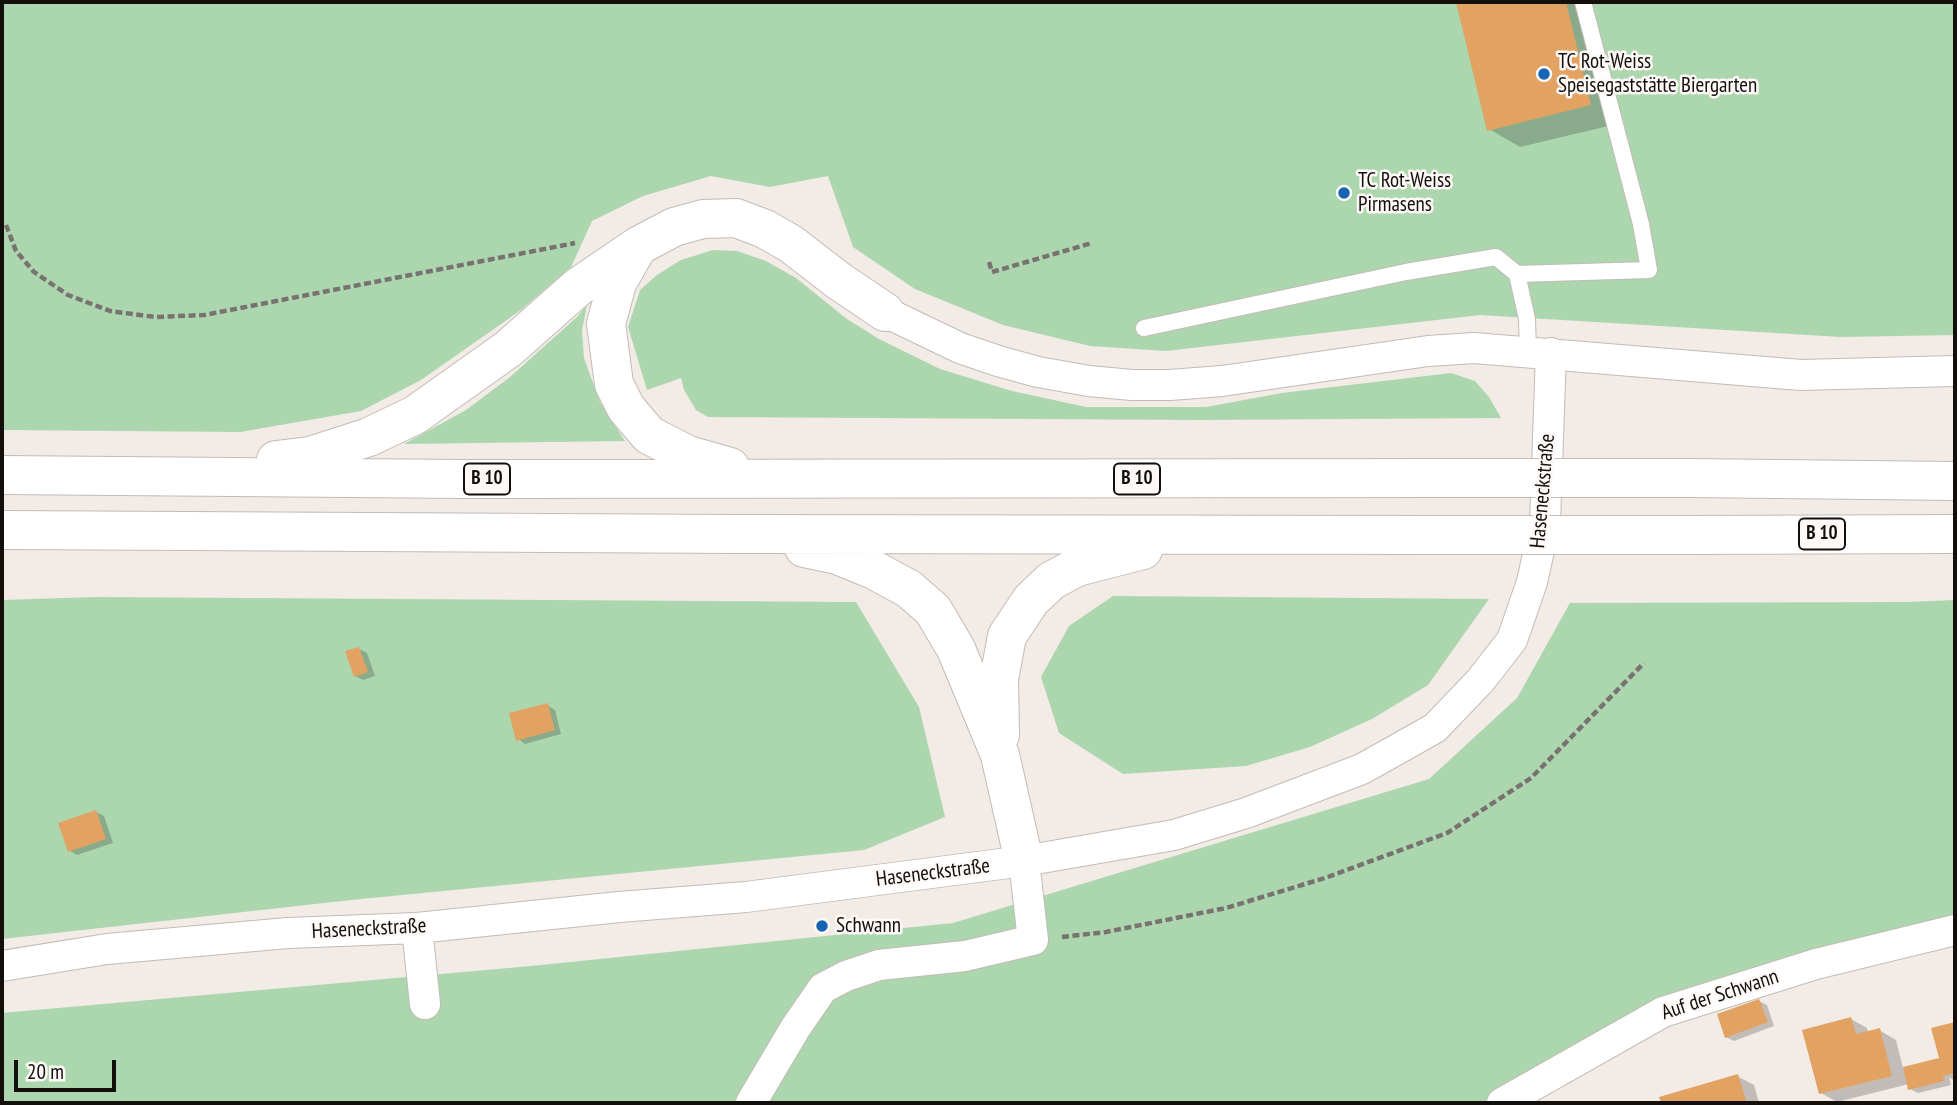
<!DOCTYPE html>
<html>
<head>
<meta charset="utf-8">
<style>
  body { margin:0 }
  #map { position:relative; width:1957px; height:1105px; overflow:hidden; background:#f3ebe6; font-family:"PT Sans Narrow",sans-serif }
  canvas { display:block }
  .frame { position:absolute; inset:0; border:4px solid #120f0d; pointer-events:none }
  .scale { position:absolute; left:14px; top:1060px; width:102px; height:32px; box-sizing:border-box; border:4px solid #120f0d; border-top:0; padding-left:9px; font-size:21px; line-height:24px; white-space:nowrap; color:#120f0d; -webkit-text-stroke:5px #fef9f6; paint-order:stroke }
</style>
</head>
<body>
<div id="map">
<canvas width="1957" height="1105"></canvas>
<div class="frame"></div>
<div class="scale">20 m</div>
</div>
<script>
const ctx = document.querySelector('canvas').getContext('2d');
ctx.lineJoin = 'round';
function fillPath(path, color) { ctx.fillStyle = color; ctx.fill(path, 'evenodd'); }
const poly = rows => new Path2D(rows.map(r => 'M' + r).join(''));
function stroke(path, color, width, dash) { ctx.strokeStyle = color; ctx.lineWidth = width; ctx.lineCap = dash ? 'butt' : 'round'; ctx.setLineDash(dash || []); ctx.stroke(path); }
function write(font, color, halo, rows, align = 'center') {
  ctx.font = font + ' "PT Sans Narrow",sans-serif'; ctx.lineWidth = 5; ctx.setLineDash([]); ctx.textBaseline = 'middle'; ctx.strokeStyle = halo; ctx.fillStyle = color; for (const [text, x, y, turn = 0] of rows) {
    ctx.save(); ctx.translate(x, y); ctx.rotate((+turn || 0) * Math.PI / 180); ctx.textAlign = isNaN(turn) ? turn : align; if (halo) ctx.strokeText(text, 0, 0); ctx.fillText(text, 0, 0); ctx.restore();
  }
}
const green = poly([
  [2,2,1955,2,1955,335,1841,337,1480,315,1166,351,1090,346,1003,325,915,289,853,247,828,176,770,187,711,176,643,196,592,221,571,267,521,310,421,380,361,411,240,432,2,430],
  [713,250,737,251,766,261,796,278,847,319,879,339,940,369,1012,391,1086,407,1206,407,1282,393,1451,373,1475,381,1489,397,1501,418,1199,420,708,417,696,410,684,390,681,378,647,390,628,327,640,290,657,275,681,260],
  [587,305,582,330,584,358,600,402,625,441,404,444,466,410,510,377,577,317],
  [1113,596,1489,599,1428,685,1372,719,1310,747,1246,766,1123,774,1059,733,1041,677,1069,626],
  [95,597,856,602,919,707,945,817,864,850,351,900,2,939,2,600],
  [1955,600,1955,922,1805,955,1494,1103,2,1103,2,1013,531,966,953,923,1429,779,1517,698,1570,603,1910,602]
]);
const shadow = poly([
  [1458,2,1592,2,1621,123,1520,147,1489,129],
  [359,649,367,653,375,676,363,680,355,676],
  [547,705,555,710,561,734,525,744,518,739],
  [96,812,104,816,113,843,77,855,70,851],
  [1759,1001,1767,1005,1774,1026,1734,1041,1726,1037],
  [1851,1019,1867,1028,1868,1033,1879,1030,1896,1040,1903,1068,1938,1060,1942,1064,1933,1029,1955,1024,1955,1081,1949,1077,1951,1085,1918,1093,1910,1089,1909,1084,1837,1102,1821,1093],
  [1737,1076,1754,1085,1759,1103,1663,1103,1661,1098]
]);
const building = poly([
  [1456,2,1566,2,1591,105,1487,131],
  [359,647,368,672,354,677,345,651],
  [548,703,555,730,516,741,509,713],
  [96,810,106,839,68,852,58,823],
  [1759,999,1768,1022,1725,1038,1717,1014],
  [1851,1017,1856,1034,1880,1028,1892,1076,1819,1094,1802,1030],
  [1955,1022,1955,1073,1943,1076,1944,1081,1908,1090,1903,1067,1939,1058,1931,1028],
  [1738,1074,1747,1103,1661,1103,1659,1097]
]);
const path = poly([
  [6,225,16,251,34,272,68,295,110,311,155,317,204,315,575,243],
  [989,262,992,272,1092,243],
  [1062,937,1106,932,1226,908,1325,878,1447,833,1531,778,1644,663]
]);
const lane = poly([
  [1517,274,1649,270,1641,224,1583,2],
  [1144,328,1406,272,1496,257,1517,274,1527,319,1528,352]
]);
const street = poly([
  [885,312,960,348,998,361,1038,372,1089,381,1132,385,1170,385,1222,381,1428,351,1474,348,1801,375,1955,371],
  [417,928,425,1004],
  [2,966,107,949,288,933,417,928,619,907,746,897,1024,861,1174,835,1246,813,1362,769,1435,728,1480,681,1512,640,1532,582,1545,523,1551,353],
  [751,1103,796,1027,823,988,846,976,879,965,965,956,1033,940,1024,861],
  [1502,1103,1663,1012,1816,964,1955,930]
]);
const highway = poly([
  [637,248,617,283,606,324,614,384,626,408,649,435,688,455,730,467],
  [276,460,310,456,369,437,415,415,508,349,578,287,638,246,674,227,703,219,736,218,765,229,791,244,839,281,885,312],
  [2,475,466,479,1467,478],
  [1688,478,1955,481],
  [2,530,738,534,1448,535],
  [1688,535,1955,534],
  [804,548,837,555,874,570,909,589,933,610,956,649,1000,755,1024,861],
  [1000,735,999,679,1007,636,1031,600,1051,581,1077,567,1143,550]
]);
const highwayBridge = poly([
  [1467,478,1688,478],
  [1448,535,1688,535]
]);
const markers = [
  [1544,74,7,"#1664b3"],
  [1344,193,7,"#1664b3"],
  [822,926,7,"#1664b3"]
];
const shields = [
  [487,479,46],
  [1137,479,46],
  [1822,534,46]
];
const shieldNames = [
  ["B 10",487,479],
  ["B 10",1137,479],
  ["B 10",1822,534]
];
const poiNames = [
  ["TC Rot-Weiss",1558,62],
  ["Speisegaststätte Biergarten",1558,86],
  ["TC Rot-Weiss",1358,181],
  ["Pirmasens",1358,205],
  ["Schwann",836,926]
];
const streetNames = [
  ["Haseneckstraße",1543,491,-85],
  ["Haseneckstraße",933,873,-7],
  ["Haseneckstraße",369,929,-3],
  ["Auf der Schwann",1720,995,-18]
];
fillPath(green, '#acd6ae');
fillPath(shadow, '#0003');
fillPath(building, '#e1a262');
stroke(lane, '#c3bbb6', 18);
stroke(street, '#c3bbb6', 32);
stroke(highway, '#c3bbb6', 40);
stroke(path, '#787370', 4.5, [7, 3.5]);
stroke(lane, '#fff', 16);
stroke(street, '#fff', 30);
stroke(highway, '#fff', 38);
stroke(highwayBridge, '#c3bbb6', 40, []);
stroke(highwayBridge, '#fff', 38);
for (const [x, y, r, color] of markers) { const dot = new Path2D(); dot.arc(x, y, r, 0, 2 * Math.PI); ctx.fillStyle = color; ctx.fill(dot); stroke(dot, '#fef9f6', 2.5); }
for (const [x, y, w] of shields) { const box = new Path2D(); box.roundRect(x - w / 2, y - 15.5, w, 31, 5); ctx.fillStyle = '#fef9f6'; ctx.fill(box); stroke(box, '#120f0d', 2); }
write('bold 19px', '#120f0d', null, shieldNames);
write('21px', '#120f0d', '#fef9f6', poiNames, 'left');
write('21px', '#120f0d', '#fef9f6', streetNames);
</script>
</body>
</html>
